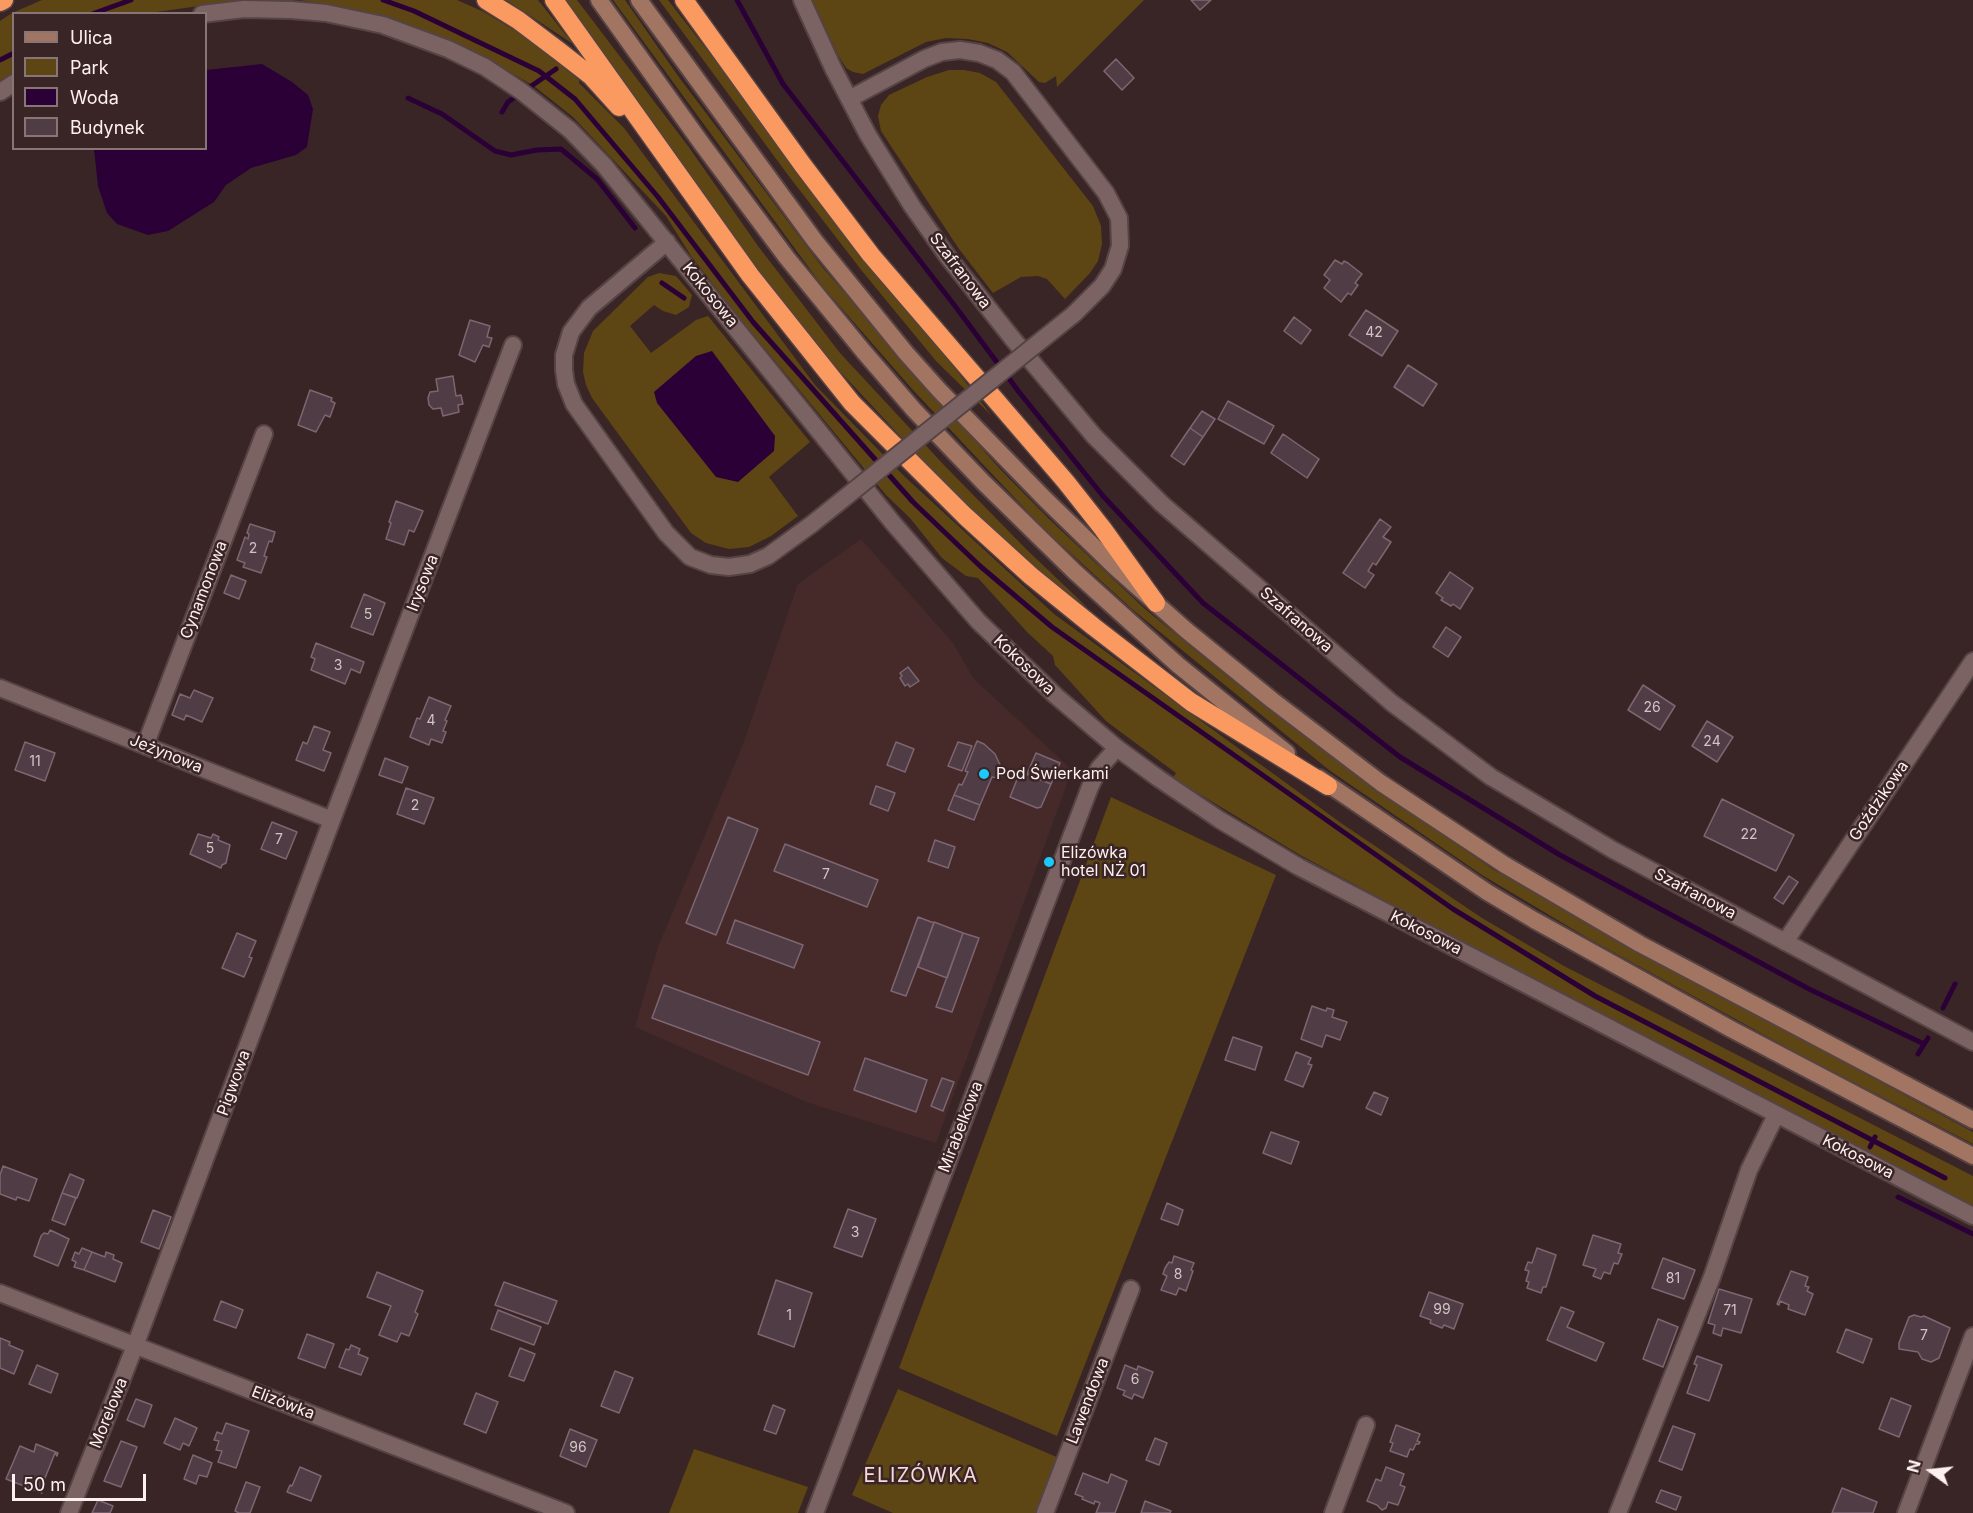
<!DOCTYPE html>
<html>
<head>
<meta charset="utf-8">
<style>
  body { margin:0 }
  #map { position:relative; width:1973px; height:1513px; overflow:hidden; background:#392525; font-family:Inter,sans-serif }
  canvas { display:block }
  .legend { position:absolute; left:12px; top:12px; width:195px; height:138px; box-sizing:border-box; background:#392525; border:2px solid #887676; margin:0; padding:8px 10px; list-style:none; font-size:18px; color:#fff0f0 }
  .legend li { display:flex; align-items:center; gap:12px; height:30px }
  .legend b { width:30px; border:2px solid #887676 }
  .north { position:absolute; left:1901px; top:1441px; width:60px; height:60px; -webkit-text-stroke:4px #392525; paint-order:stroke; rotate:285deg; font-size:16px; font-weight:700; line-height:24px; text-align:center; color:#fff0f0 }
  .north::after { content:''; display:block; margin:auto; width:21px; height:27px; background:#fff0f0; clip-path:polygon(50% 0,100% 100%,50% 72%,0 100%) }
  .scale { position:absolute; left:12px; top:1474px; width:134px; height:27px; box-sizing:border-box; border:3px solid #fff0f0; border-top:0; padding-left:8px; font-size:18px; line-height:21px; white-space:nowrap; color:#fff0f0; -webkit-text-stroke:4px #392525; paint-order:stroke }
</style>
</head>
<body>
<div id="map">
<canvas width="1973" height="1513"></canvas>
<ul class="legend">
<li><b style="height:8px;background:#a27462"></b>Ulica</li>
<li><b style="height:16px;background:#5e4514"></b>Park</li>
<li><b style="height:16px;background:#2a0036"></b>Woda</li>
<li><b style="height:16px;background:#503c45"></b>Budynek</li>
</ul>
<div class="north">N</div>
<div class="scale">50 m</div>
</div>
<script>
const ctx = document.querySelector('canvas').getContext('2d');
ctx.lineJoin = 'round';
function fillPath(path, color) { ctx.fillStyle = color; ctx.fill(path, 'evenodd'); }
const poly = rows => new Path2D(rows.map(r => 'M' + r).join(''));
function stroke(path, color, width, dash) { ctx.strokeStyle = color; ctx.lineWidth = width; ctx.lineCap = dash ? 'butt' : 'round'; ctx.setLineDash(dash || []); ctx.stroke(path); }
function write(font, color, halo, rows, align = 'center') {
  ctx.font = font + ' Inter,sans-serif'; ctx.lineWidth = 5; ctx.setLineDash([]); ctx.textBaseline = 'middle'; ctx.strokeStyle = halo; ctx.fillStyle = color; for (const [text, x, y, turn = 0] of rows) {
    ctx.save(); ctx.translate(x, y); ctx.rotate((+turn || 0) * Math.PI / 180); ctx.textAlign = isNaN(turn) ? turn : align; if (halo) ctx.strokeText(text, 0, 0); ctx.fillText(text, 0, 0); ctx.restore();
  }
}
const built = poly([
  [861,539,953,643,973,678,1072,770,936,1143,809,1103,635,1027,658,947,742,747,798,584]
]);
const green = poly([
  [42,0,242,0,149,13,14,14,13,73,0,81,0,21,12,13],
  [299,0,457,0,484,12,529,39,579,80,579,83,624,128,815,385,905,477,1054,614,1341,823,1482,918,1564,966,1973,1176,1973,1206,1395,906,1300,855,1173,778,1176,773,1106,721,1055,665,1053,656,1027,632,978,578,966,576,942,558,910,518,886,495,738,316,691,256,666,216,573,117,534,86,470,49,403,22,327,4],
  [506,0,538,0,573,44,520,9],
  [562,0,577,0,688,146,758,246,840,353,943,464,1027,550,1088,608,1026,561,970,511,834,365,772,290],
  [613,0,625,0,678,76,823,268,922,382,1001,470,1048,518,1145,609,1228,677,1337,761,1494,870,1597,929,1973,1132,1973,1144,1801,1055,1591,940,1482,875,1329,770,1133,610,1043,528,913,390,823,287],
  [659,0,668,0,992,416,936,361,862,271,788,175],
  [812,0,1144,0,1057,87,1056,76,1045,83,1039,82,1007,52,988,43,968,39,946,38,926,42,863,74,853,72,846,68,838,55],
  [949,70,964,70,980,73,996,82,1093,206,1101,226,1102,244,1098,261,1090,273,1065,299,1047,279,1038,276,1021,277,993,293,959,249,881,131,878,116,881,105,889,95,927,77],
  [659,273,676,276,692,295,689,307,676,315,663,311,654,305,630,326,651,353,696,320,708,316,810,442,769,477,798,516,771,536,749,547,729,549,706,543,691,533,592,398,586,385,583,372,584,353,593,331,648,277],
  [1111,797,1276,875,1057,1436,899,1368],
  [898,1389,1059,1458,1036,1513,893,1513,852,1495],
  [694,1449,808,1487,798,1513,669,1513]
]);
const water = poly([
  [262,64,292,82,308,95,313,109,307,147,296,155,251,168,226,185,214,202,168,231,148,235,117,224,107,213,98,186,94,149,206,148,206,70],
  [712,351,775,436,774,451,738,482,716,477,657,403,654,392,696,356]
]);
const stream = poly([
  [383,0,414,11,539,71,575,99,658,197,753,322,913,502,980,566,1052,627,1453,909,1595,996,1945,1178],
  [737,0,783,84,955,306,1019,392,1103,496,1203,603,1400,757,1560,855,1809,989,1924,1044],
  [92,14,131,0],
  [0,60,14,53],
  [408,98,442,114,495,151,511,155,537,150,561,149,597,179,635,228],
  [502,112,508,102,556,69],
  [662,283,684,298],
  [1943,1008,1955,984],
  [1918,1054,1928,1038],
  [1870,1147,1875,1137],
  [1898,1197,1973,1234]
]);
const building = poly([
  [1191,0,1211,0,1200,10,1191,0],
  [1116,59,1134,78,1122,90,1104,71,1116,59],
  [1335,260,1342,264,1344,261,1348,263,1362,274,1355,283,1358,285,1351,295,1348,293,1341,302,1324,288,1330,280,1324,275,1335,260],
  [1366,310,1398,331,1382,356,1349,335,1366,310],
  [1294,317,1311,330,1301,344,1284,331,1294,317],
  [470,320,490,326,487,337,492,338,489,347,483,345,475,362,459,355,470,320],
  [1408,365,1437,384,1423,406,1394,387,1408,365],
  [453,376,456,396,461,395,463,404,458,405,459,412,443,416,441,408,433,409,429,405,428,398,430,392,438,391,436,379,453,376],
  [310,390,332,398,331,401,335,403,330,417,325,415,316,432,298,425,310,390],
  [1228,401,1274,426,1264,444,1218,419,1228,401],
  [1202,411,1215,419,1203,437,1190,428,1202,411],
  [1190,428,1203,437,1184,465,1171,456,1190,428],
  [1283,434,1319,459,1307,478,1271,453,1283,434],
  [396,501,423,511,414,532,409,530,404,545,386,539,391,523,389,522,396,501],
  [1380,519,1391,527,1383,537,1391,542,1376,565,1373,563,1368,571,1374,575,1365,588,1343,573,1380,519],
  [250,524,275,532,272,542,269,541,264,556,267,557,261,573,243,567,245,563,237,560,245,537,248,539,249,534,247,533,250,524],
  [1450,572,1473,588,1460,609,1453,604,1451,606,1441,600,1443,598,1436,593,1450,572],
  [231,575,246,581,239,599,224,593,231,575],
  [364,594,385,603,373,635,351,627,364,594],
  [1446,627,1461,637,1448,657,1433,647,1446,627],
  [316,643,364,662,360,673,351,669,345,684,311,670,315,659,311,657,316,643],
  [908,667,919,681,910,687,908,684,905,686,900,678,902,676,900,673,908,667],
  [1643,685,1675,706,1660,730,1628,710,1643,685],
  [194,690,213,698,202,722,186,715,184,720,172,715,180,694,190,698,194,690],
  [429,697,451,706,445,720,447,721,443,731,446,732,442,743,431,739,429,745,410,737,417,718,420,719,429,697],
  [1707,721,1733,737,1717,762,1692,746,1707,721],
  [314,726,330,732,323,750,331,753,324,771,296,760,303,742,307,744,314,726],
  [977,741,984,744,995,754,1002,769,1002,776,998,778,992,777,980,805,954,795,959,784,962,785,968,772,965,771,977,741],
  [25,742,55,753,45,781,15,770,25,742],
  [896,742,914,749,905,772,887,765,896,742],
  [958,742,972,746,962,771,948,766,958,742],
  [1036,753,1060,763,1051,784,1027,774,1036,753],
  [385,758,408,767,402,783,379,775,385,758],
  [1020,772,1051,784,1041,807,1037,808,1010,797,1020,772],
  [876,786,895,793,888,811,870,804,876,786],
  [406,788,434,798,424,824,397,814,406,788],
  [954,795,980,805,974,820,948,810,954,795],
  [1722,799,1794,835,1776,871,1704,836,1722,799],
  [728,817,758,829,716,935,686,923,728,817],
  [272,822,297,832,286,859,261,849,272,822],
  [198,834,211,838,213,834,219,837,218,840,230,845,226,863,222,865,221,868,190,854,198,834],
  [935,840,955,847,948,868,928,861,935,840],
  [785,844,878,880,867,907,774,871,785,844],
  [1789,876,1798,882,1783,904,1774,898,1789,876],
  [918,917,934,923,906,996,891,991,918,917],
  [735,920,803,945,794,968,727,943,735,920],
  [934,922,963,933,947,978,918,967,934,922],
  [237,933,256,941,249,957,252,958,244,977,222,968,237,933],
  [963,933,979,938,952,1012,936,1007,963,933],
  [664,985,820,1042,808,1075,652,1018,664,985],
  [1312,1006,1326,1011,1327,1008,1334,1010,1332,1017,1347,1022,1340,1040,1326,1035,1322,1047,1301,1039,1312,1006],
  [1233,1037,1262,1047,1255,1070,1225,1060,1233,1037],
  [1296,1052,1311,1058,1308,1064,1312,1065,1303,1087,1285,1080,1296,1052],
  [865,1058,927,1080,916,1112,854,1090,865,1058],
  [942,1078,954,1082,943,1111,931,1106,942,1078],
  [1374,1092,1388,1098,1381,1115,1366,1108,1374,1092],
  [1271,1132,1299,1142,1291,1164,1263,1153,1271,1132],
  [3,1166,37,1179,29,1201,17,1197,16,1200,0,1194,0,1175,3,1166],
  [70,1174,84,1180,77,1198,62,1193,70,1174],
  [62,1193,76,1198,65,1225,52,1220,62,1193],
  [1167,1203,1183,1210,1178,1225,1161,1219,1167,1203],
  [848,1209,876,1219,862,1257,834,1247,848,1209],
  [153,1210,171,1217,159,1249,141,1242,153,1210],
  [50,1230,69,1239,58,1266,34,1256,41,1236,44,1233,48,1234,50,1230],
  [1593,1235,1621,1244,1618,1253,1622,1254,1618,1264,1614,1263,1610,1274,1604,1272,1601,1279,1593,1276,1596,1269,1583,1265,1593,1235],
  [82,1248,92,1252,84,1270,74,1267,76,1262,72,1260,75,1252,79,1254,82,1248],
  [1537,1248,1556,1255,1546,1287,1543,1287,1541,1293,1527,1288,1529,1282,1526,1281,1529,1271,1525,1270,1528,1262,1532,1263,1537,1248],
  [92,1252,105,1257,106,1252,114,1255,113,1259,122,1263,115,1282,84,1270,92,1252],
  [1174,1256,1194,1263,1191,1270,1193,1271,1186,1291,1179,1288,1176,1295,1161,1290,1167,1276,1163,1274,1165,1268,1169,1262,1172,1263,1174,1256],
  [1663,1258,1695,1270,1684,1299,1652,1288,1663,1258],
  [1791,1271,1808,1277,1805,1286,1809,1287,1807,1291,1813,1294,1805,1315,1788,1309,1789,1305,1780,1301,1779,1305,1777,1304,1791,1271],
  [377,1272,423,1291,415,1312,418,1314,409,1336,401,1333,397,1342,379,1335,391,1306,367,1297,377,1272],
  [776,1280,812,1293,794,1347,758,1334,776,1280],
  [504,1282,557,1301,548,1324,495,1305,504,1282],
  [1719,1289,1752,1299,1741,1333,1723,1328,1721,1336,1713,1333,1715,1325,1708,1323,1719,1289],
  [1429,1292,1463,1304,1454,1329,1444,1325,1442,1328,1430,1323,1431,1320,1420,1316,1429,1292],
  [221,1301,243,1310,236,1328,214,1320,221,1301],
  [1561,1307,1574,1312,1567,1327,1604,1343,1596,1361,1547,1340,1561,1307],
  [498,1310,541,1327,534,1345,491,1329,498,1310],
  [1914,1315,1921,1317,1924,1316,1950,1328,1939,1358,1931,1362,1922,1359,1918,1352,1899,1349,1899,1343,1909,1317,1914,1315],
  [1658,1319,1678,1327,1663,1367,1643,1359,1658,1319],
  [1846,1329,1872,1339,1863,1363,1837,1352,1846,1329],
  [307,1334,334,1344,325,1368,298,1358,307,1334],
  [0,1338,10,1342,9,1345,23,1351,14,1374,0,1368,0,1338],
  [351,1345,360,1349,358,1354,368,1358,361,1375,339,1367,346,1349,349,1350,351,1345],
  [520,1348,535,1354,524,1381,509,1376,520,1348],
  [1697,1356,1722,1365,1709,1401,1687,1393,1697,1365,1694,1364,1697,1356],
  [37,1365,58,1374,51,1393,29,1384,37,1365],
  [1125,1365,1137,1370,1138,1366,1153,1372,1143,1398,1134,1394,1132,1399,1123,1395,1125,1391,1117,1388,1125,1365],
  [615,1371,633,1378,619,1413,601,1406,615,1371],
  [476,1393,498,1402,486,1433,464,1424,476,1393],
  [1891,1398,1911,1406,1899,1437,1879,1429,1891,1398],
  [136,1399,152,1405,144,1427,127,1420,136,1399],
  [773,1405,785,1410,776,1434,764,1430,773,1405],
  [175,1418,197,1428,189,1446,183,1443,180,1450,164,1443,175,1418],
  [226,1423,249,1431,236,1468,218,1462,222,1451,216,1450,219,1441,214,1440,217,1432,222,1434,226,1423],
  [1396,1425,1420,1434,1417,1441,1420,1442,1419,1444,1416,1444,1413,1450,1410,1449,1407,1457,1390,1451,1393,1443,1390,1442,1396,1425],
  [1673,1426,1695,1434,1682,1470,1659,1461,1673,1426],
  [570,1429,597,1440,586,1467,560,1456,570,1429],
  [1155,1438,1167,1443,1159,1465,1146,1460,1155,1438],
  [121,1441,137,1447,121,1487,104,1481,121,1441],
  [36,1444,58,1453,57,1456,55,1453,45,1478,43,1477,42,1480,44,1481,40,1491,42,1493,6,1479,20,1446,34,1452,36,1444],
  [193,1455,212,1463,207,1477,199,1475,196,1484,184,1479,193,1455],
  [300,1467,321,1476,311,1501,287,1492,290,1485,292,1486,300,1467],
  [1386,1467,1404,1474,1400,1485,1405,1487,1398,1505,1388,1502,1386,1508,1382,1510,1377,1505,1367,1501,1376,1479,1381,1481,1386,1467],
  [1083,1473,1108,1483,1111,1474,1127,1481,1115,1513,1096,1513,1100,1503,1095,1501,1094,1504,1082,1499,1083,1497,1075,1494,1083,1473],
  [246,1482,260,1487,250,1513,239,1513,235,1511,246,1482],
  [1842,1488,1877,1502,1873,1513,1832,1513,1842,1488],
  [1661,1490,1681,1497,1676,1510,1656,1502,1661,1490],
  [98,1500,113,1506,110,1513,92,1513,98,1500],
  [1145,1501,1171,1511,1170,1513,1141,1513,1145,1501]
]);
const minor = poly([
  [802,0,833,68,868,135,912,206,948,257,1012,338,1094,436,1162,504,1392,703,1491,777,1613,850,1973,1042],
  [849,99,924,59,942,52,960,50,979,53,997,60,1013,72,1106,193,1119,218,1120,246,1113,269,1102,286,1074,314],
  [667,242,589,308,571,332,564,355,564,370,566,384,574,404,666,533,690,557,711,565,729,567,750,564,768,556,812,524],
  [0,688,332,820],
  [145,746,264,434],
  [1785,942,1973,661],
  [0,1293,566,1513],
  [69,1513,135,1346,332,820,513,345],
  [815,1513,1090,787,1099,768,1117,748],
  [1045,1513,1131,1289],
  [1333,1513,1366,1425],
  [1618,1513,1712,1277,1749,1170,1776,1115],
  [1906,1513,1973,1336]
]);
const tertiary = poly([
  [202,14,244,9,291,10,326,13,383,25,448,49,485,67,521,91,570,130,604,165,893,523,978,621,1056,696,1117,748,1158,778,1220,820,1299,867,1973,1216],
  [0,92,14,83]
]);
const secondary = poly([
  [599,0,702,144,787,258,864,352,914,410,984,483,1075,572,1178,665,1287,753],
  [639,0,815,241,906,353,939,390,1045,499,1115,567,1186,630,1272,700,1381,783,1505,865,1640,944,1973,1120],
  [1319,778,1487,892,1534,920,1731,1029,1973,1156]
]);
const motorway = poly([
  [486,0,518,20,559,51,591,76,619,107],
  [554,0,750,275,852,403,965,516,1031,576,1094,627,1191,702,1328,786],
  [684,0,802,164,871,255,1066,482,1103,529,1156,603],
  [0,2,4,0]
]);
const minorBridge = poly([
  [812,524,1074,314]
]);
const markers = [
  [984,774,6,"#1cc9fc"],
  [1049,862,6,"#1cc9fc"]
];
const numberNames = [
  ["42",1374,333],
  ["2",253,549],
  ["5",368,615],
  ["3",338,666],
  ["26",1652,708],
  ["4",431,721],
  ["24",1712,742],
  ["11",35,762],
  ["2",415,806],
  ["22",1749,835],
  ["7",279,840],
  ["5",210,849],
  ["7",826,875],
  ["3",855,1233],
  ["8",1178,1275],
  ["81",1673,1279],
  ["99",1442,1310],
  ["71",1730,1311],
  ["1",789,1316],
  ["7",1924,1336],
  ["6",1135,1380],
  ["96",578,1448]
];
const streetNames = [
  ["Szafranowa",960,271,53],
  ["Kokosowa",710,295,51],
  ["Irysowa",423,583,-69],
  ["Cynamonowa",204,590,-69],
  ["Szafranowa",1296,620,41],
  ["Kokosowa",1024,665,44],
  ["Jeżynowa",166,754,22],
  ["Goździkowa",1879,801,-56],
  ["Szafranowa",1695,894,28],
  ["Kokosowa",1426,933,27],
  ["Pigwowa",234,1083,-70],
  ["Mirabelkowa",961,1127,-69],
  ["Kokosowa",1858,1157,27],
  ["Lawendowa",1088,1401,-69],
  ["Elizówka",283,1403,21],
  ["Morelowa",109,1413,-68]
];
const poiNames = [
  ["Pod Świerkami",996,774],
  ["Elizówka",1061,853],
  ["hotel NŻ 01",1061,871]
];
const quarterNames = [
  ["ELIZÓWKA",921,1476]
];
fillPath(built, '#462a2a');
fillPath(green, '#5e4514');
fillPath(water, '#2a0036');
stroke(stream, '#2a0036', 5);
fillPath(building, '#503c45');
stroke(building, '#7d6671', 1.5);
stroke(minor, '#564344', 20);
stroke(tertiary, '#564344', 20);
stroke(secondary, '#564344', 20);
stroke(motorway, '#564344', 21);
stroke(minor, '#7c6363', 16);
stroke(tertiary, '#7c6363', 16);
stroke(secondary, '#a27462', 16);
stroke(motorway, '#fa9a61', 18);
stroke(minorBridge, '#564344', 20, []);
stroke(minorBridge, '#7c6363', 16);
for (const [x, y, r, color] of markers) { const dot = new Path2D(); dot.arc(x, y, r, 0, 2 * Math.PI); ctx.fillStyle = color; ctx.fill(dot); stroke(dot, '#392525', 2); }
write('14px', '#d3c3c5', null, numberNames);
write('16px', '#fff0f0', '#392525', streetNames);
write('16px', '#fff0f0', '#392525', poiNames, 'left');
ctx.letterSpacing = '1.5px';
write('20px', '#f6d9d8', '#392525', quarterNames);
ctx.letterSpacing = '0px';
</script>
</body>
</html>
